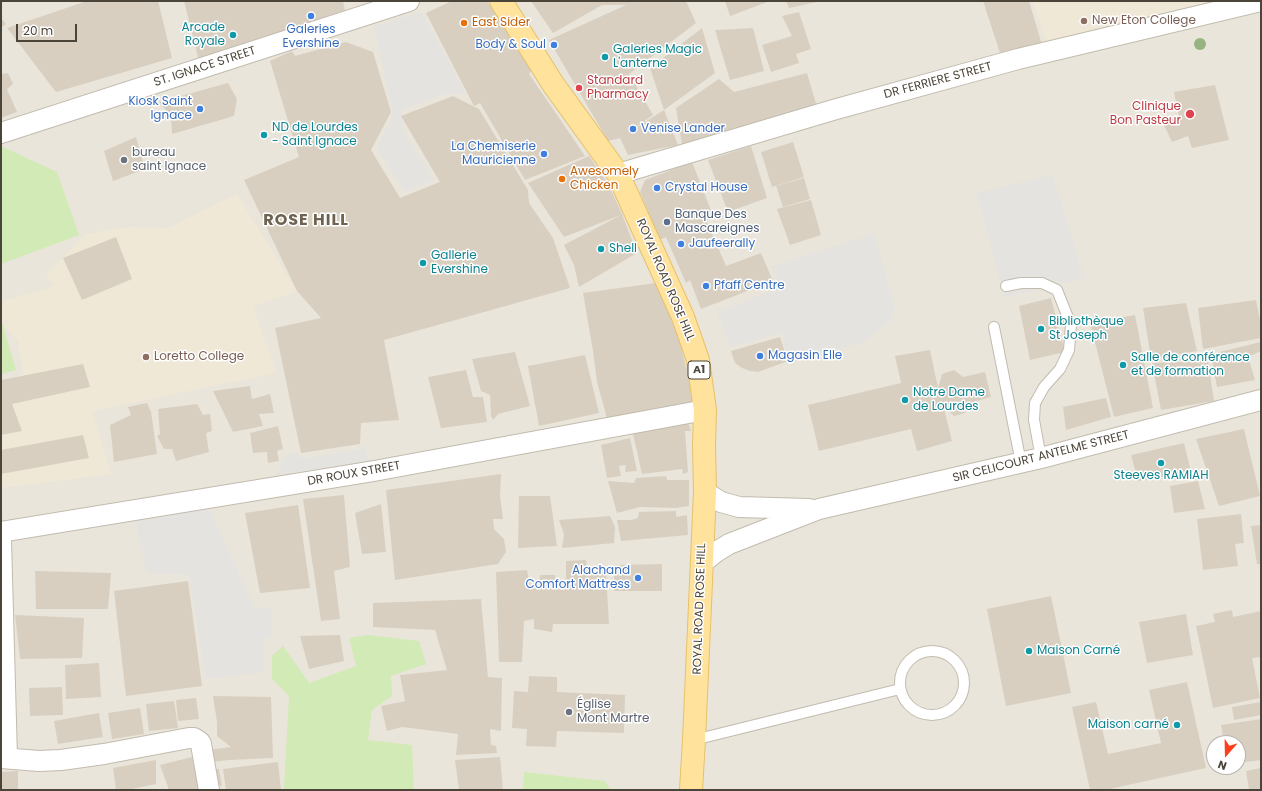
<!DOCTYPE html>
<html>
<head>
<meta charset="utf-8">
<style>
  body { margin:0 }
  #map { position:relative; width:1262px; height:791px; overflow:hidden; background:#f6f3ec; font-family:Poppins,sans-serif }
  canvas { display:block }
  .frame { position:absolute; inset:0; border:2px solid #4b4439; pointer-events:none }
  .north { position:absolute; left:1206px; top:735px; width:40px; height:40px; box-sizing:border-box; background:#fff; border:1px solid #b7b4b0; border-radius:50%; rotate:200deg; font-size:11px; font-weight:700; line-height:16px; text-align:center; color:#4b4439 }
  .north::after { content:''; display:block; margin:auto; width:14px; height:18px; background:#fc3f1d; clip-path:polygon(50% 0,100% 100%,50% 72%,0 100%) }
  .scale { position:absolute; left:16px; top:24px; width:61px; height:18px; box-sizing:border-box; border:2px solid #4b4439; border-top:0; padding-left:5px; font-size:12px; line-height:14px; white-space:nowrap; color:#4b4439; -webkit-text-stroke:3px #fff; paint-order:stroke }
</style>
</head>
<body>
<div id="map">
<canvas width="1262" height="791"></canvas>
<div class="frame"></div>
<div class="north">N</div>
<div class="scale">20 m</div>
</div>
<script>
const ctx = document.querySelector('canvas').getContext('2d');
ctx.lineJoin = 'round';
function fillPath(path, color) { ctx.fillStyle = color; ctx.fill(path, 'evenodd'); }
const poly = rows => new Path2D(rows.map(r => 'M' + r).join(''));
function stroke(path, color, width, dash) { ctx.strokeStyle = color; ctx.lineWidth = width; ctx.lineCap = dash ? 'butt' : 'round'; ctx.setLineDash(dash || []); ctx.stroke(path); }
function write(font, color, halo, rows, align = 'center') {
  ctx.font = font + ' Poppins,sans-serif'; ctx.lineWidth = 3; ctx.setLineDash([]); ctx.textBaseline = 'middle'; ctx.strokeStyle = halo; ctx.fillStyle = color; for (const [text, x, y, turn = 0] of rows) {
    ctx.save(); ctx.translate(x, y); ctx.rotate((+turn || 0) * Math.PI / 180); ctx.textAlign = isNaN(turn) ? turn : align; if (halo) ctx.strokeText(text, 0, 0); ctx.fillText(text, 0, 0); ctx.restore();
  }
}
const residential = poly([
  [1,1,1261,1,1261,790,1,790],
  [1214,743,1238,743,1238,767,1214,767]
]);
const education = poly([
  [1033,1,1212,1,1046,41],
  [237,194,297,291,253,306,276,373,92,411,111,474,1,488,1,382,23,374,18,340,1,324,1,302,54,286,46,275,86,234,129,227,169,228]
]);
const green = poly([
  [1,146,57,172,79,235,1,264],
  [1,320,16,370,1,374],
  [368,635,419,641,426,664,391,676,392,696,372,710,368,740,412,745,414,790,285,790,284,787,289,696,272,679,272,656,283,646,309,683,356,666,349,638],
  [524,772,605,781,610,790,523,790]
]);
const parking = poly([
  [422,12,466,95,448,93,402,110,401,127,434,180,405,192,377,148,393,115,374,26],
  [1053,175,1084,278,1005,298,976,193],
  [874,234,895,307,891,320,862,343,791,361,781,333,731,347,717,313,780,287,771,267],
  [365,448,370,461,277,475,285,456,297,453,301,459],
  [209,508,255,609,272,608,272,636,264,640,264,672,206,679,189,575,147,573,135,522]
]);
const building = poly([
  [87,1,158,1,172,58,56,92,7,28],
  [184,1,343,1,345,10,199,61],
  [452,1,487,1,512,35,533,68,529,74,585,156,525,180,480,103,474,106,426,13],
  [531,1,686,1,696,23,629,74,653,115,626,134,664,110,678,145,628,155,620,138,608,141,549,40,626,5,602,5,553,33],
  [725,1,770,1,730,16],
  [786,1,817,1,817,2,789,8],
  [983,1,1029,1,1042,45,1000,53],
  [799,12,811,49,796,54,799,63,771,72,762,45,792,36,782,16],
  [1,18,6,24,1,28],
  [702,28,715,73,664,110,650,68],
  [753,28,764,71,730,80,715,30],
  [346,42,373,52,391,112,371,150,400,198,440,182,401,116,453,96,479,109,528,190,529,203,553,238,570,288,384,340,399,420,361,423,360,444,301,453,275,328,321,318,297,291,244,180,299,157,270,61,292,51,295,56],
  [8,73,13,84,7,89,17,112,1,118,1,74],
  [807,73,817,107,741,127,682,145,676,108,719,79,734,92],
  [228,83,237,99,234,116,172,134,171,116,159,102],
  [1215,85,1229,140,1192,148,1188,136,1172,142,1162,121,1179,117,1174,92],
  [136,137,145,169,113,181,104,151],
  [793,142,804,177,772,187,761,152],
  [751,146,767,198,728,212,708,160],
  [589,156,608,184,622,214,637,253,579,287,574,265,564,245,621,215,564,237,528,183],
  [692,162,714,218,706,220,726,266,761,253,773,281,701,309,690,280,686,283,666,237,660,240,640,192,645,180],
  [804,178,810,199,783,207,776,186],
  [811,200,821,235,790,245,777,209],
  [116,237,132,279,82,300,63,258],
  [656,283,679,339,695,403,607,418,597,382,593,351,583,293],
  [1051,298,1065,352,1030,360,1019,306],
  [1256,300,1261,325,1261,338,1203,349,1198,308],
  [1186,303,1197,351,1151,359,1143,308],
  [1135,315,1153,408,1114,417,1090,323],
  [780,337,788,361,758,372,750,371,742,368,735,363,731,351],
  [1261,342,1261,351,1248,357,1255,380,1217,387,1211,354],
  [930,350,938,388,942,374,954,370,963,377,985,372,991,397,970,403,965,413,954,416,943,405,952,441,917,451,911,429,819,451,808,405,901,383,895,356],
  [515,352,530,406,498,414,493,420,491,416,490,395,481,391,472,359],
  [585,355,599,413,539,426,528,366],
  [1208,361,1214,401,1161,410,1152,363],
  [83,364,90,387,12,404,22,431,1,435,1,380],
  [466,370,473,397,483,397,487,422,441,428,428,377],
  [250,386,252,399,270,394,274,413,259,414,263,426,233,432,213,391],
  [1106,398,1111,417,1066,430,1063,407],
  [147,403,151,412,157,454,114,462,110,425,131,415,128,407],
  [197,404,203,415,210,414,212,431,206,433,209,452,176,461,172,449,164,449,157,436,160,434,158,409],
  [679,421,688,422,691,431,685,431,688,472,683,474,682,469,642,474,633,434],
  [278,426,283,449,277,451,279,461,268,463,267,452,253,453,250,433],
  [1244,429,1260,496,1219,506,1196,439],
  [83,435,89,458,1,474,1,450],
  [630,438,637,471,625,472,626,465,619,466,621,476,607,478,601,445],
  [1184,443,1191,472,1138,481,1131,455],
  [501,474,500,496,503,519,493,519,494,529,504,539,506,552,498,564,395,580,386,490],
  [666,476,667,480,689,480,689,506,676,508,640,507,617,513,608,481,634,483,636,478],
  [1198,481,1205,509,1174,513,1170,486],
  [344,495,350,567,334,571,340,619,321,621,303,499],
  [519,496,550,496,557,546,518,548],
  [381,504,386,552,362,554,355,513],
  [298,505,310,588,260,593,245,513],
  [676,511,676,517,687,515,688,535,621,541,617,520,631,520,638,518,639,512],
  [1241,514,1244,543,1235,544,1238,566,1203,570,1197,519],
  [610,516,615,527,614,543,562,548,564,534,559,520],
  [1261,525,1261,564,1257,564,1251,526],
  [586,560,587,570,606,573,609,624,553,624,552,632,534,629,534,619,524,621,522,662,499,662,496,572,527,570,530,585,539,587,540,575,555,575,557,589,566,590,566,561],
  [662,564,662,591,614,591,614,565],
  [35,571,111,573,108,609,36,609],
  [188,581,202,686,126,696,114,591],
  [1051,596,1071,693,1006,706,987,609],
  [481,599,488,677,502,678,501,731,490,729,491,745,496,746,497,753,456,755,458,734,402,727,387,731,381,706,405,701,400,675,447,670,435,630,373,627,373,603],
  [1232,610,1233,617,1261,611,1261,657,1252,658,1260,698,1213,708,1196,626,1215,622,1213,614],
  [1186,614,1193,655,1147,663,1139,622],
  [15,615,84,618,82,658,20,659],
  [340,635,344,661,309,669,300,636],
  [99,663,101,697,66,699,65,665],
  [529,676,557,677,557,692,625,695,624,733,557,731,556,747,526,746,527,729,512,728,514,691,528,692],
  [1187,682,1206,768,1105,790,1090,790,1072,707,1096,702,1108,754,1161,743,1149,690],
  [62,687,63,715,30,716,29,688],
  [213,696,271,697,273,758,229,760,211,762,207,750,231,747,217,736,217,722],
  [196,698,199,719,178,721,176,700],
  [174,701,178,728,149,731,146,704],
  [1261,702,1261,715,1234,720,1232,707],
  [140,708,144,734,112,739,108,713],
  [99,713,103,737,58,744,54,721],
  [1261,719,1261,760,1238,763,1238,743,1224,743,1221,725],
  [192,757,199,790,169,790,160,765],
  [500,757,503,790,459,790,455,760],
  [156,760,156,784,127,790,116,790,113,768],
  [278,762,281,790,226,790,223,769],
  [1261,768,1261,790,1249,790,1246,771],
  [216,769,219,769,222,786,210,786,207,771],
  [18,771,18,790,1,790,1,772]
]);
const service = poly([
  [1006,286,1021,283,1042,283,1057,290,1071,325,1069,350,1060,369,1044,387,1035,403,1034,420,1041,458],
  [994,327,1021,463],
  '900 683a32 32 0 1 1 64 0a32 32 0 1 1-64 0Z',
  [694,740,900,689]
]);
const minor = poly([
  [1,133,409,1],
  [618,174,833,110,1018,59,1261,1],
  [705,492,721,502,739,507,809,509],
  [1,532,374,471,705,410],
  [1,540,7,758],
  [701,564,716,552,729,544,819,509,1041,458,1261,400],
  [1,758,39,761,61,760,104,754,189,738,194,738,200,742,201,744,209,790]
]);
const primary = poly([
  [501,1,553,84,618,174,683,317,698,360,705,410,704,445,705,492,694,740,691,790]
]);
const trees = [
  [1200,44]
];
const markers = [
  [311,16,4,"#3f7fe0"],
  [1084,21,4,"#8d6e63"],
  [464,23,4,"#e8710a"],
  [233,35,4,"#0f9aa8"],
  [554,45,4,"#3f7fe0"],
  [605,57,4,"#0f9aa8"],
  [579,88,4,"#e0444e"],
  [200,109,4,"#3f7fe0"],
  [1190,114,5,"#e0444e"],
  [633,129,4,"#3f7fe0"],
  [264,135,4,"#0f9aa8"],
  [544,154,4,"#3f7fe0"],
  [124,160,4,"#6b7280"],
  [562,179,4,"#e8710a"],
  [657,188,4,"#3f7fe0"],
  [667,222,4,"#5c6f8a"],
  [681,244,4,"#3f7fe0"],
  [601,249,4,"#0f9aa8"],
  [423,263,4,"#0f9aa8"],
  [706,286,4,"#3f7fe0"],
  [1041,329,4,"#0f9aa8"],
  [760,356,4,"#3f7fe0"],
  [146,357,4,"#8d6e63"],
  [1123,365,4,"#0f9aa8"],
  [905,400,4,"#0f9aa8"],
  [1161,463,4,"#0f9aa8"],
  [638,578,4,"#3f7fe0"],
  [1029,651,4,"#0f9aa8"],
  [569,712,4,"#6b7280"],
  [1177,725,4,"#0f9aa8"]
];
const shields = [
  [699,370,22]
];
const shieldNames = [
  ["A1",699,370]
];
const educationNames = [
  ["New Eton College",1092,21],
  ["Loretto College",154,357]
];
const foodNames = [
  ["East Sider",472,23],
  ["Awesomely",570,172],
  ["Chicken",570,186]
];
const cultureNames = [
  ["Arcade",225,28,"right"],
  ["Royale",225,42,"right"],
  ["Galeries Magic",613,50],
  ["L'anterne",613,64],
  ["ND de Lourdes",272,128],
  ["- Saint Ignace",272,142],
  ["Shell",609,249],
  ["Gallerie",431,256],
  ["Evershine",431,270],
  ["Bibliothèque",1049,322],
  ["St Joseph",1049,336],
  ["Salle de conférence",1131,358],
  ["et de formation",1131,372],
  ["Notre Dame",913,393],
  ["de Lourdes",913,407],
  ["Steeves RAMIAH",1161,476,"center"],
  ["Maison Carné",1037,651],
  ["Maison carné",1169,725,"right"]
];
const shopNames = [
  ["Galeries",311,30,"center"],
  ["Evershine",311,44,"center"],
  ["Body & Soul",546,45,"right"],
  ["Kiosk Saint",192,102,"right"],
  ["Ignace",192,116,"right"],
  ["Venise Lander",641,129],
  ["La Chemiserie",536,147,"right"],
  ["Mauricienne",536,161,"right"],
  ["Crystal House",665,188],
  ["Jaufeerally",689,244],
  ["Pfaff Centre",714,286],
  ["Magasin Elle",768,356],
  ["Alachand",630,571,"right"],
  ["Comfort Mattress",630,585,"right"]
];
const streetNames = [
  ["ST. IGNACE STREET",205,67,-18],
  ["DR FERRIERE STREET",938,81,-15],
  ["ROYAL ROAD ROSE HILL",665,280,67],
  ["SIR CELICOURT ANTELME STREET",1041,457,-14],
  ["DR ROUX STREET",354,474,-10],
  ["ROYAL ROAD ROSE HILL",700,609,-88]
];
const healthNames = [
  ["Standard",587,81],
  ["Pharmacy",587,95],
  ["Clinique",1181,107,"right"],
  ["Bon Pasteur",1181,121,"right"]
];
const worshipNames = [
  ["bureau",132,153],
  ["saint Ignace",132,167],
  ["Église",577,705],
  ["Mont Martre",577,719]
];
const serviceNames = [
  ["Banque Des",675,215],
  ["Mascareignes",675,229]
];
const districtNames = [
  ["ROSE HILL",306,221]
];
fillPath(residential, '#eae5da');
fillPath(education, '#efe8d6');
fillPath(green, '#d2eab5');
fillPath(parking, '#e5e3e0');
fillPath(building, '#d8cfc1');
stroke(service, '#c2bbae', 12);
stroke(minor, '#c2bbae', 22);
stroke(primary, '#e6c16a', 24);
stroke(service, '#fff', 10);
stroke(minor, '#fff', 20);
stroke(primary, '#ffe39c', 22);
ctx.fillStyle = '#97b381';
for (const [x, y] of trees) { ctx.beginPath(); ctx.arc(x, y, 6, 0, 2 * Math.PI); ctx.fill(); }
for (const [x, y, r, color] of markers) { const dot = new Path2D(); dot.arc(x, y, r, 0, 2 * Math.PI); ctx.fillStyle = color; ctx.fill(dot); stroke(dot, '#fff', 1.5); }
for (const [x, y, w] of shields) { const box = new Path2D(); box.roundRect(x - w / 2, y - 9, w, 18, 3); ctx.fillStyle = '#fff'; ctx.fill(box); stroke(box, '#4b4439', 1); }
write('bold 11px', '#4b4439', null, shieldNames);
write('12px', '#785e54', '#fff', educationNames, 'left');
write('12px', '#c56008', '#fff', foodNames, 'left');
write('12px', '#0d838f', '#fff', cultureNames, 'left');
write('12px', '#366cbe', '#fff', shopNames, 'left');
write('12px', '#4b4439', '#fff', streetNames);
write('12px', '#be3a42', '#fff', healthNames, 'left');
write('12px', '#5b616d', '#fff', worshipNames, 'left');
write('12px', '#4e5e75', '#fff', serviceNames, 'left');
ctx.letterSpacing = '1px';
write('bold 16px', '#6e6250', '#fff', districtNames);
ctx.letterSpacing = '0px';
</script>
</body>
</html>
